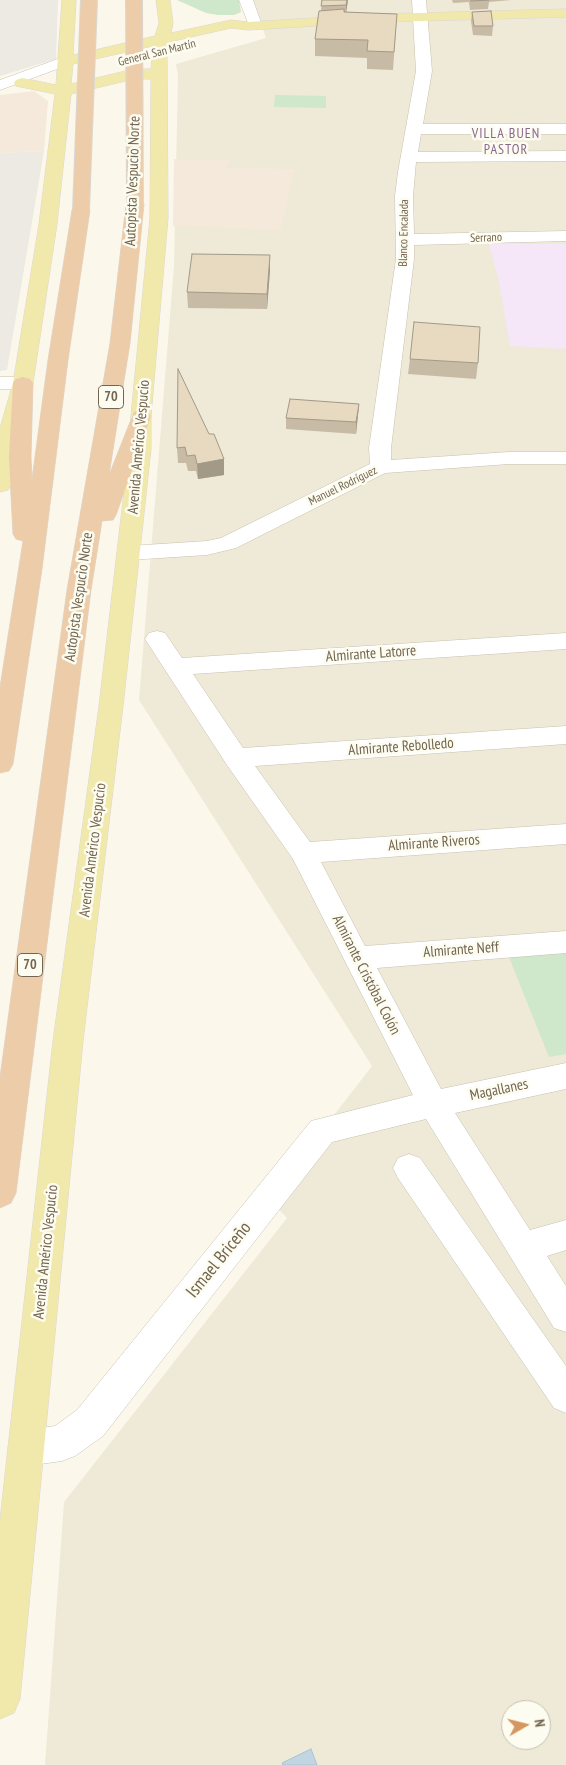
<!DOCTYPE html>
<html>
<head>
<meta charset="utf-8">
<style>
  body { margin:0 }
  #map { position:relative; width:566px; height:1765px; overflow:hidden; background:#fbf8eb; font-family:"PT Sans Narrow",sans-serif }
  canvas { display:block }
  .north { position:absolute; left:501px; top:1700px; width:50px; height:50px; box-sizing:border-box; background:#fdfcf1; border:1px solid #c6c0b1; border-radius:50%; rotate:82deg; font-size:14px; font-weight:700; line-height:20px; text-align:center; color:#736550 }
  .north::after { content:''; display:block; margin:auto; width:18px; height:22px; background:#d6965f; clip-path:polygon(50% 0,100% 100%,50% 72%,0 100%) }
</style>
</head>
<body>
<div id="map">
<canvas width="566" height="1765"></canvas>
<div class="north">N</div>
</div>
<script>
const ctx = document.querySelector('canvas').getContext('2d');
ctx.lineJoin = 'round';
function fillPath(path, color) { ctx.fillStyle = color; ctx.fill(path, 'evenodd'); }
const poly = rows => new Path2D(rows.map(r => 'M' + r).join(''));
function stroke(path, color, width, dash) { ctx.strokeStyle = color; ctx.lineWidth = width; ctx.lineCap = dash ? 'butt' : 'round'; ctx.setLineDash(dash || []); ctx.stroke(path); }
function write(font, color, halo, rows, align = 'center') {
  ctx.font = font + ' "PT Sans Narrow",sans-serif'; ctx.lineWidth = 5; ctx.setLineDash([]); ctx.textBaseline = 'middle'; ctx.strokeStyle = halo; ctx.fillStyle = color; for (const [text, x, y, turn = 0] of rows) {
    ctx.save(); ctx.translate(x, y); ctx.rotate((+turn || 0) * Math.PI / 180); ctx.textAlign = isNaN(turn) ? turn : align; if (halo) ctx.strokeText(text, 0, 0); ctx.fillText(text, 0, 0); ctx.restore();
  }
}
const residential = poly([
  [253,0,566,0,566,1765,45,1765,64,1502,287,1218,269,1199,372,1066,139,700,174,266,178,75,176,64,266,38],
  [511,1710,541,1710,541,1740,511,1740]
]);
const commercial = poly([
  [34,91,48,101,44,151,0,153,0,95],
  [174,159,230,160,226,168,295,169,281,230,173,226]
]);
const industrial = poly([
  [0,0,58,0,56,59,0,76],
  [44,151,7,370,0,371,0,153]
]);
const education = poly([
  [489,244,566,244,566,349,510,346,499,282]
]);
const green = poly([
  [177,0,239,0,241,12,234,15,218,15,206,13],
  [275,95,326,96,326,108,274,107],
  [566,952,566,1054,549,1057,509,957]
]);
const water = poly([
  [311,1749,317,1765,283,1765,282,1763,311,1749]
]);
const minor = poly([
  [239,0,253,0,262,25,260,28,250,28,239,0],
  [412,0,426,0,432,71,423,124,566,124,566,134,421,134,418,152,566,151,566,161,416,162,413,196,414,234,566,231,566,241,414,245,414,259,391,448,391,460,509,452,566,452,566,464,509,464,385,473,236,548,207,555,129,560,121,558,118,553,121,548,129,546,207,541,221,538,370,464,369,448,396,259,395,196,398,172,416,71,412,0],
  [66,56,71,58,74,61,71,64,0,90,0,80,66,56],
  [0,377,23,377,30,379,33,383,30,387,23,389,0,389,0,377],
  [157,631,165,633,182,658,566,633,566,649,193,674,243,748,566,726,566,744,255,766,310,842,566,824,566,844,321,862,365,946,566,931,566,953,377,968,441,1089,566,1063,566,1089,455,1113,530,1230,566,1220,566,1250,547,1256,566,1286,566,1332,554,1328,426,1119,332,1142,103,1436,75,1456,62,1461,26,1466,13,1461,8,1448,13,1435,26,1430,55,1426,77,1410,311,1121,413,1095,293,859,227,765,145,639,149,633,157,631],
  [409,1154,420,1158,566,1366,566,1413,554,1408,398,1178,393,1168,398,1158,409,1154]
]);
const major = poly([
  [62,0,76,0,73,55,155,36,159,23,156,0,170,0,173,23,171,33,231,20,248,22,382,14,566,9,566,17,382,22,248,30,231,28,169,42,167,54,168,218,151,416,151,449,123,706,83,1041,20,1699,14,1713,0,1719,0,1520,53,1041,99,706,129,449,131,416,150,218,151,79,134,79,71,94,57,224,33,383,23,414,11,485,8,490,0,492,0,428,13,383,39,224,55,94,16,86,14,83,16,80,22,78,56,85,62,0],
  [153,46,151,69,134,69,71,84,73,64,153,46]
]);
const highway = poly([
  [135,199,141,200,144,204,130,343,109,475,134,412,141,410,148,412,151,416,116,515,113,520,102,521,91,590,16,1193,11,1203,0,1208,0,1077,67,590,110,343,126,204,129,200,135,199],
  [81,205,87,206,90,210,68,360,42,569,13,764,9,771,0,773,0,687,23,541,16,539,13,534,9,457,13,383,16,379,23,377,30,379,33,383,31,457,32,479,48,360,72,210,75,206,81,205]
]);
const highwayBridge = poly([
  [134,0,135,204],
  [81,210,89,0]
]);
const wall = poly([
  [322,0,348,0,346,12,397,14,393,70,367,69,367,58,315,56,315,39,321,10],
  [452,0,511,0,489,2,488,9,470,10,469,2,453,3],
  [472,12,493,26,492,36,473,35,471,21],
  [270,270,267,309,188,308,187,292],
  [410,359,478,363,476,379,408,374],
  [359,404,358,415,356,434,286,429,286,418],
  [209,434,224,459,224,475,198,479,196,471,188,471,186,463,178,463,177,448]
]);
const shadedWall = poly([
  [347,0,348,0,346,14,346,5],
  [270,255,270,270,267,309,267,294],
  [359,404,358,415,356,434,356,422],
  [224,459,224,475,198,479,197,464]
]);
const building = poly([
  [322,0,347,0,346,5,321,6,322,0],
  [471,0,489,0,471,1,471,0],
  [344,9,344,12,397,14,394,52,367,51,368,40,315,39,319,11,344,9],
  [491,11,493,26,474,26,472,12,491,11],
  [192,254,270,255,267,294,187,292,192,254],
  [414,322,480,327,478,363,410,359,414,322],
  [178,369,209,434,214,434,224,459,197,464,195,455,187,456,185,447,177,448,178,369],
  [290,399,359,404,356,422,286,418,290,399]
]);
const farStreetnames = [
  ["General San Martín",157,53,-14],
  ["Blanco Encalada",404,233,-89],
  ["Serrano",486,238,-2],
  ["Manuel Rodríguez",343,486,-26]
];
const farNeighbourhoodnames = [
  ["VILLA BUEN",506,134],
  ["PASTOR",506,150]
];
const shields = [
  [111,397,25],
  [30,965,25]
];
const shieldNames = [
  ["70",111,397],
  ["70",30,965]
];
const streetNames = [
  ["Autopista Vespucio Norte",133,181,-88],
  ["Avenida Américo Vespucio",139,447,-85],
  ["Autopista Vespucio Norte",79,597,-82],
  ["Almirante Latorre",371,654,-4],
  ["Almirante Rebolledo",401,747,-4],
  ["Almirante Riveros",434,843,-4],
  ["Avenida Américo Vespucio",93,850,-83],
  ["Almirante Neff",461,950,-4],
  ["Almirante Cristóbal Colón",366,975,63],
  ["Magallanes",499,1090,-12],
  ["Avenida Américo Vespucio",46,1252,-84]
];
const nearStreetnames = [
  ["Ismael Briceño",219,1260,-51]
];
fillPath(residential, '#eeead7');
fillPath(commercial, '#f4e9da');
fillPath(industrial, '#eceae3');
fillPath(education, '#f5e7f7');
fillPath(green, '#cfe7ca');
fillPath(water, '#c1d6e2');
stroke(water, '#a8c2d3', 1);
stroke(minor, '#c9c1af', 1);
stroke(major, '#dbd7d2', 1);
stroke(highway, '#dbd7d2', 1);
fillPath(minor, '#fff');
fillPath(major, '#f1e8ab');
fillPath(highway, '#edcca9');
stroke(highwayBridge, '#dbd7d2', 18, []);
stroke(highwayBridge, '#edcca9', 16);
fillPath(wall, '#c8bba6');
fillPath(shadedWall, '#a29987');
fillPath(building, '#e8dac1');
stroke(building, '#a29987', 1);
write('12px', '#736550', '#fdfcf1', farStreetnames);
ctx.letterSpacing = '1px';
write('14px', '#8b688e', '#fdfcf1', farNeighbourhoodnames);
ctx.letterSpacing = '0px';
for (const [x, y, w] of shields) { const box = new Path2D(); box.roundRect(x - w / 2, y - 11.5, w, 23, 4); ctx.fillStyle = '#fdfcf1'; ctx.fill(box); stroke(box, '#736550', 1); }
write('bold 14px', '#736550', null, shieldNames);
write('15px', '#736550', '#fdfcf1', streetNames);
write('18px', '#736550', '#fdfcf1', nearStreetnames);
</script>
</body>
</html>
